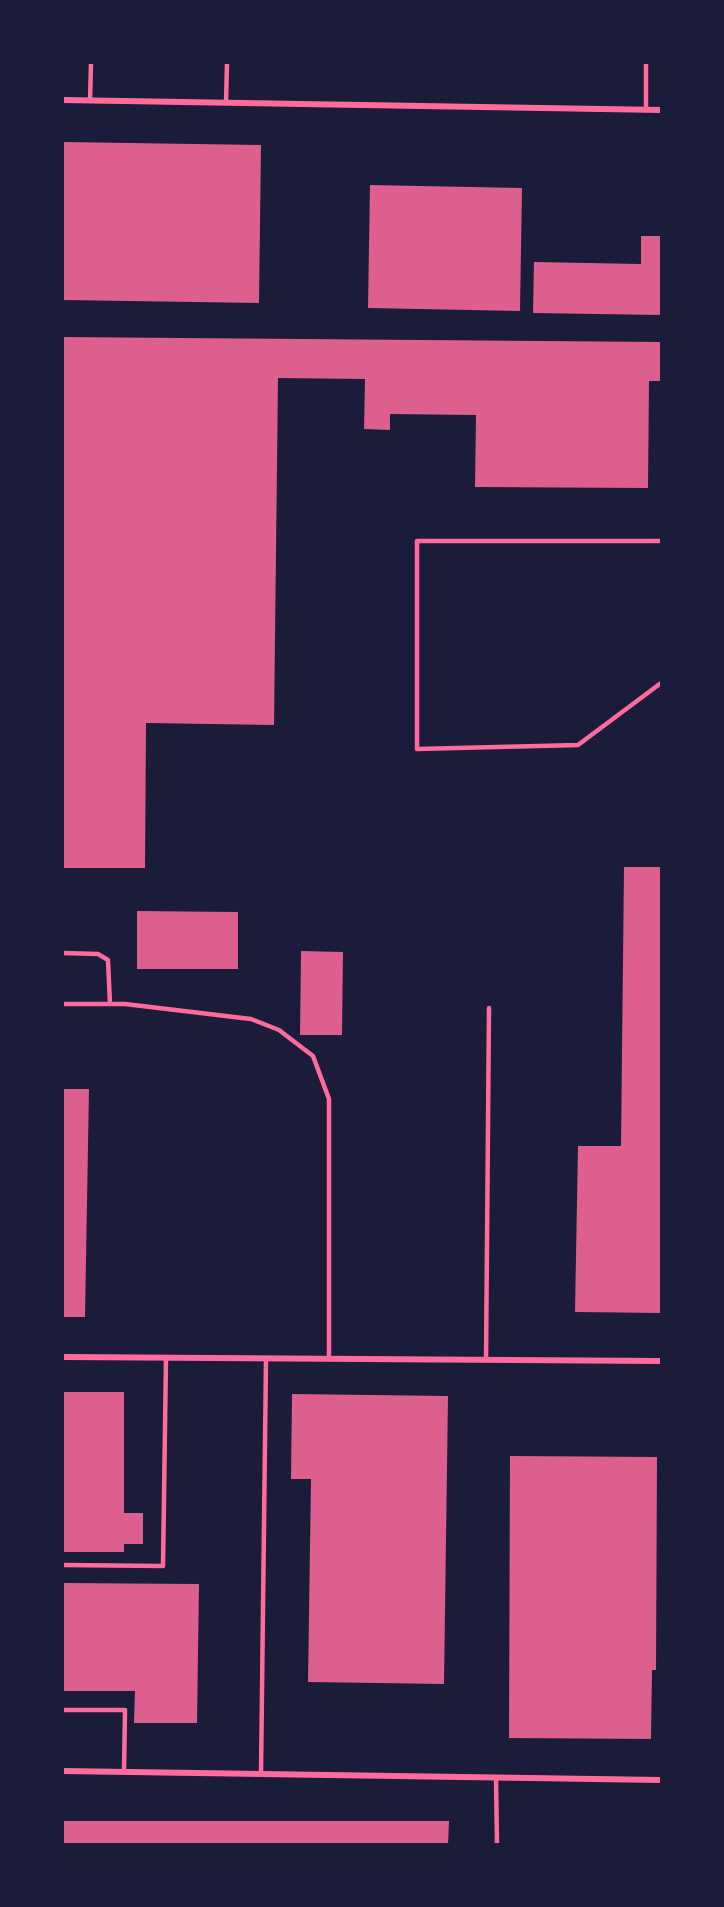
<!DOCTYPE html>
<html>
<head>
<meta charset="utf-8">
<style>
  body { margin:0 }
  #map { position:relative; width:724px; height:1907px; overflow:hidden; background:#1b1b3a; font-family:"Libre Baskerville",serif }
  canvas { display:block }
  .frame { position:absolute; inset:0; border:64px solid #1b1b3a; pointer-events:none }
</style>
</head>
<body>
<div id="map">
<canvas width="724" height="1907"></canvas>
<div class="frame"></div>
</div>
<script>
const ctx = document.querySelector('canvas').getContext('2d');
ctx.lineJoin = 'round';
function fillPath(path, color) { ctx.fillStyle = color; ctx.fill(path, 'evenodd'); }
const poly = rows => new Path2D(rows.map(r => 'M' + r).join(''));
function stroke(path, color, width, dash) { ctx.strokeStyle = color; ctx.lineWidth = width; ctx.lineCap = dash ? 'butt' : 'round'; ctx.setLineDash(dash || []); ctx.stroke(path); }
const building = poly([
  [63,142,261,145,259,303,63,300],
  [370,185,522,188,520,311,368,308],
  [641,236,661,236,661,315,533,313,534,262,641,264],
  [63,337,661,342,661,381,649,381,648,488,475,487,476,415,390,414,390,430,364,429,365,379,278,378,274,725,146,723,145,868,63,868],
  [624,867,661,867,661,1313,575,1312,578,1146,621,1146],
  [137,911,238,912,238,969,137,969],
  [301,951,343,952,342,1035,300,1035],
  [63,1089,89,1089,85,1317,63,1317],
  [63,1392,124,1392,124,1513,143,1513,143,1544,124,1544,124,1552,63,1552],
  [292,1394,448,1396,444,1684,308,1682,311,1479,291,1479],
  [510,1456,657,1457,656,1670,652,1670,651,1739,509,1738],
  [63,1583,199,1584,197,1723,134,1723,135,1691,63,1691],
  [63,1821,449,1821,448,1844,63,1844]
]);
const service = poly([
  [646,63,646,110],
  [90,101,91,63],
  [226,103,227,63],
  [661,541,417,541,417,749,578,745,661,683],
  [63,953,98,954,108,960,110,1004],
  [63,1004,125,1004,251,1019,279,1030,313,1056,329,1099,329,1359],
  [486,1360,489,1008],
  [63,1565,163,1566,166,1358],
  [63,1710,125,1710,124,1772],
  [261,1774,266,1359],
  [496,1778,497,1844]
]);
const minor = poly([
  [63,100,661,110],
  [63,1357,661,1361],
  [63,1771,661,1780]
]);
fillPath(building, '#dd5f8e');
stroke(service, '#ff6b9d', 4.5);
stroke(minor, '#ff6b9d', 6);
</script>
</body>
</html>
